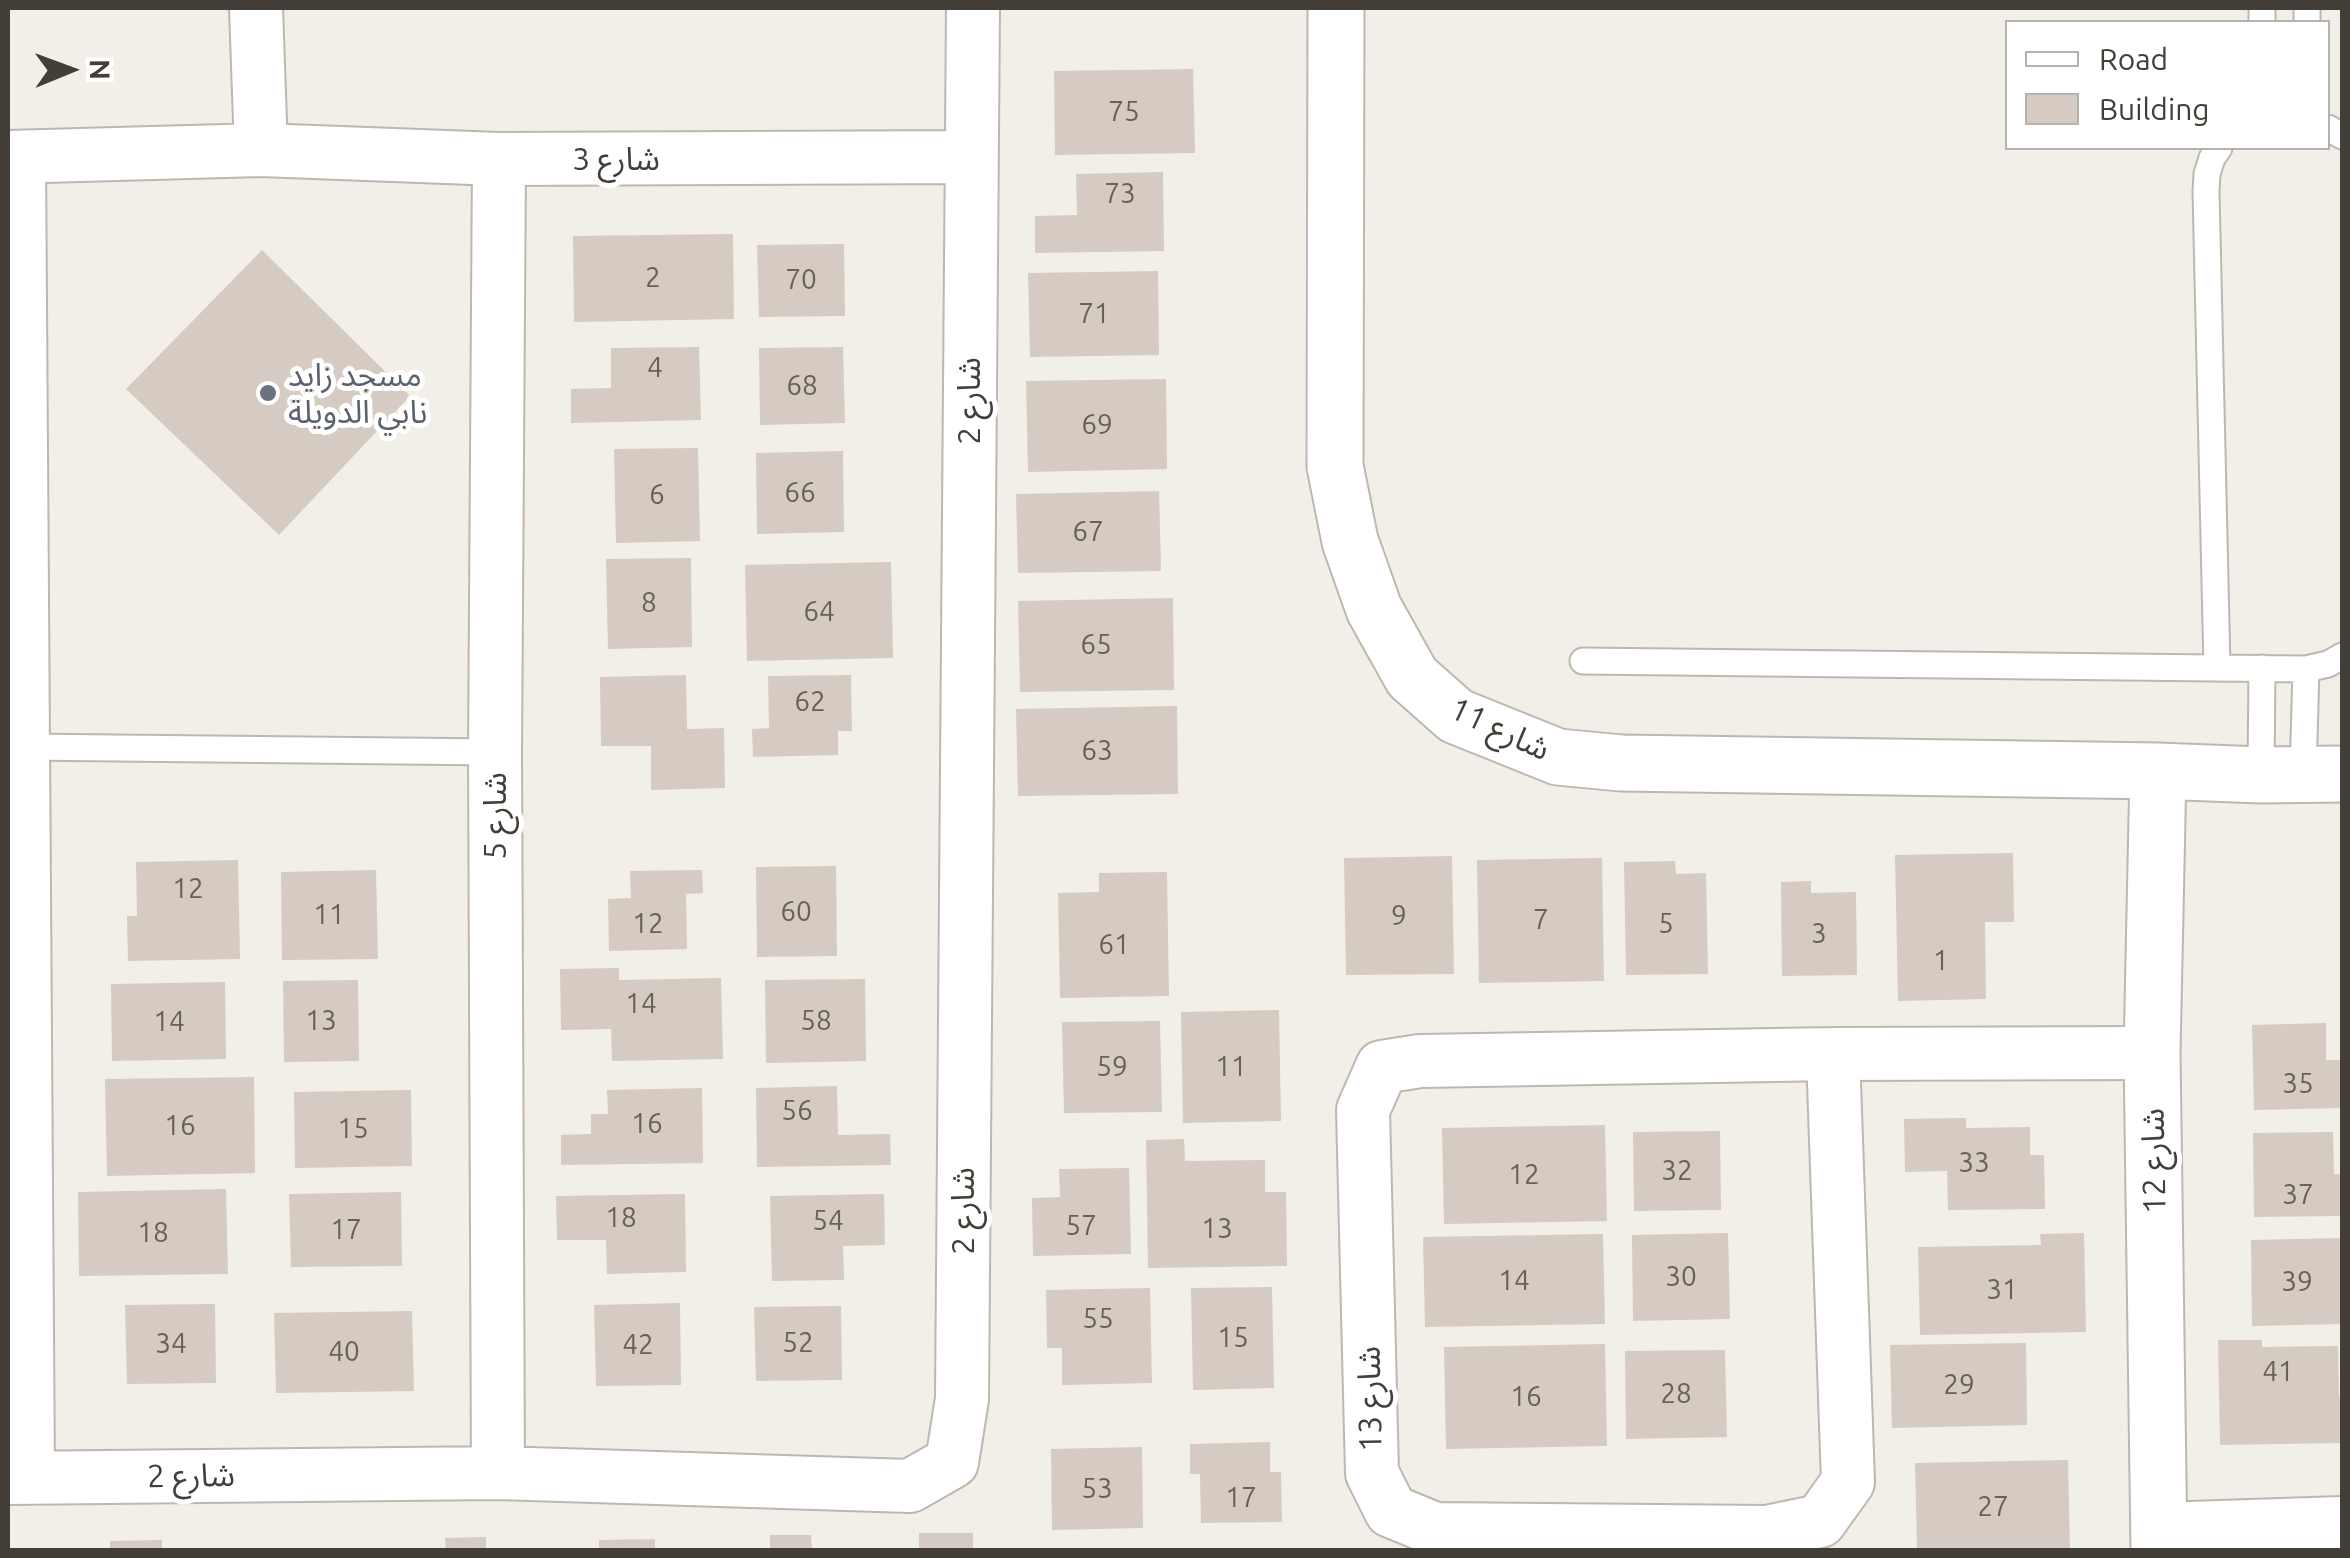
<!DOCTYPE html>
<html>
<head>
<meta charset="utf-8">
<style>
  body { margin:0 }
  #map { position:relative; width:2350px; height:1558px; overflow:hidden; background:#f2eee8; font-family:Ubuntu,sans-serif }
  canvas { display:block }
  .frame { position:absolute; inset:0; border:10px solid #443e38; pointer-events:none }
  .legend { position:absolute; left:2005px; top:20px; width:325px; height:130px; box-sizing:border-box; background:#fff; border:2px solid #b4b2af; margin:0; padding:12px 18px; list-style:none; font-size:30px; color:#443e38 }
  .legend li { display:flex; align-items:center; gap:20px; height:50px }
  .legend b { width:50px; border:2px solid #b4b2af }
  .north { position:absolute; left:20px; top:20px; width:100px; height:100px; -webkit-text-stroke:8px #fff; paint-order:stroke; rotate:89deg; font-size:28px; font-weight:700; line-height:40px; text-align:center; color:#443e38 }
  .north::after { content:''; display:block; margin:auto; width:35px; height:45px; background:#443e38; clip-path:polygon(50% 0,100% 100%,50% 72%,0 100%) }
</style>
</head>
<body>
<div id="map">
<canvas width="2350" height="1558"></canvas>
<div class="frame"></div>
<ul class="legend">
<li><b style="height:12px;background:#fff"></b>Road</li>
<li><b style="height:28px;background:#d5cbc2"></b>Building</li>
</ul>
<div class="north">N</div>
</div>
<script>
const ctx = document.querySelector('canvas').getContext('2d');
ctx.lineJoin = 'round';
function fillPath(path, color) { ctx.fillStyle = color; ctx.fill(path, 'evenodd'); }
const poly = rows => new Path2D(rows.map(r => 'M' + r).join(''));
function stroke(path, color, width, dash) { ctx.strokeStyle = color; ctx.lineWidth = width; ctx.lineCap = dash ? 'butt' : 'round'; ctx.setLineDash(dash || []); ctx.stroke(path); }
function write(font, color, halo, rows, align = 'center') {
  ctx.font = font + ' Ubuntu,"Noto Sans Arabic",sans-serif'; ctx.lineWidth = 10; ctx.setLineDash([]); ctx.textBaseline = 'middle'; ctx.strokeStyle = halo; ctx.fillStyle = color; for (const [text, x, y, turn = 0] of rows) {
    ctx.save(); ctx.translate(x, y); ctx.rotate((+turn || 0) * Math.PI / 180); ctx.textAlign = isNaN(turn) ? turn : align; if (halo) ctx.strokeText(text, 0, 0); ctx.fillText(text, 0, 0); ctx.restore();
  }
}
const building = poly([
  [1193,69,1195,153,1055,155,1054,71],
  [1163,172,1164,251,1035,253,1035,216,1077,215,1076,174],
  [733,234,734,319,574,322,573,236],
  [844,244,845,316,759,317,757,245],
  [262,250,410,396,279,535,126,389],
  [1158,271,1159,355,1030,357,1028,273],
  [699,347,701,420,571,423,571,389,611,388,611,348],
  [843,347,845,423,760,425,759,348],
  [1166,379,1167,469,1028,472,1026,381],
  [698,448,700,541,616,543,614,449],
  [843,451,844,532,757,534,756,453],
  [1159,491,1161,571,1018,573,1016,494],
  [691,558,692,647,608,649,606,559],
  [891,562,893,658,747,661,745,565],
  [1173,598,1174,690,1020,692,1018,601],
  [686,675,687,729,724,728,725,788,651,790,651,746,601,746,600,677],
  [851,675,852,731,838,731,838,755,753,757,752,729,769,728,768,676],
  [1177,706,1178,794,1018,796,1016,709],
  [2013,853,2014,922,1985,922,1986,999,1898,1001,1895,855],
  [1452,856,1454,974,1346,975,1344,858],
  [1602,858,1604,981,1479,983,1477,860],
  [238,860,240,959,128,961,127,916,137,916,136,862],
  [1675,861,1676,874,1706,873,1708,974,1626,975,1624,862],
  [836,866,837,956,757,957,756,867],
  [376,870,378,959,282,960,281,872],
  [702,870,703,893,686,894,687,949,609,951,608,899,631,898,630,871],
  [1167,872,1169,996,1060,998,1058,893,1099,892,1099,873],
  [1811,881,1811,893,1856,892,1857,975,1782,976,1781,882],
  [619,968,619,980,721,978,723,1059,612,1061,611,1029,561,1030,560,969],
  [865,979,866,1061,766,1063,765,980],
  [358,980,359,1061,284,1062,283,981],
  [225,982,226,1059,112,1061,111,984],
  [1279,1010,1281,1121,1183,1123,1181,1012],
  [1160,1021,1162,1112,1064,1113,1062,1022],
  [2326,1023,2326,1060,2342,1060,2342,1108,2254,1110,2252,1025],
  [254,1077,255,1173,107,1176,105,1079],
  [837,1086,838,1135,890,1134,891,1165,757,1167,756,1088],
  [702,1088,703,1163,561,1165,561,1135,591,1134,591,1114,608,1114,607,1090],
  [411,1090,412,1166,295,1168,294,1092],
  [1966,1118,1966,1128,2030,1127,2030,1155,2044,1155,2045,1209,1948,1210,1947,1171,1905,1172,1904,1119],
  [1605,1125,1607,1221,1444,1224,1442,1128],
  [1720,1131,1721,1210,1634,1211,1633,1132],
  [2333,1132,2334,1174,2342,1174,2342,1216,2254,1217,2253,1133],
  [1184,1139,1185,1161,1265,1160,1265,1192,1286,1192,1287,1266,1148,1268,1146,1140],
  [1129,1168,1131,1254,1033,1256,1032,1198,1060,1197,1059,1169],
  [226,1189,228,1274,79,1276,78,1192],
  [401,1192,402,1266,291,1267,289,1194],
  [685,1194,686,1272,607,1274,606,1240,557,1240,556,1196],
  [884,1194,885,1245,843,1246,844,1280,772,1281,770,1196],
  [1728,1233,1730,1319,1633,1321,1632,1235],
  [2084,1233,2086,1332,1920,1335,1918,1247,2041,1245,2040,1234],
  [1603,1234,1605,1324,1425,1327,1423,1237],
  [2342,1238,2342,1324,2252,1326,2251,1240],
  [1272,1287,1274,1388,1193,1390,1191,1288],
  [1150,1288,1152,1383,1062,1385,1062,1348,1047,1348,1046,1290],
  [680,1303,681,1385,596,1386,594,1305],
  [215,1304,216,1383,127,1384,125,1305],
  [841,1306,842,1380,756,1381,754,1307],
  [412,1311,414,1391,276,1393,274,1313],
  [2218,1340,2262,1340,2262,1347,2338,1346,2339,1397,2342,1397,2342,1443,2220,1445],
  [2026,1343,2027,1425,1892,1428,1890,1345],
  [1605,1344,1607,1446,1446,1449,1444,1347],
  [1725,1350,1727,1437,1626,1439,1625,1351],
  [1270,1442,1270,1472,1281,1472,1282,1522,1201,1523,1200,1474,1190,1474,1190,1444],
  [1142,1447,1143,1528,1052,1530,1051,1449],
  [2068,1460,2070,1550,1917,1550,1915,1463],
  [919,1533,973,1533,973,1550,919,1550],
  [770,1535,811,1535,812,1550,770,1550],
  [486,1537,486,1550,446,1550,445,1538],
  [655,1539,655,1550,599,1550,599,1540],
  [162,1540,162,1550,110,1550,110,1541]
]);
const service = poly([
  [2262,8,2262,22],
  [2307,22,2307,8],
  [2328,128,2342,136],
  [1583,661,2306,669,2328,664,2342,656],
  [2217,668,2206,191,2207,174,2212,158,2219,148],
  [22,747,495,752],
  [2261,775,2262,668],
  [2303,775,2306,669]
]);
const minor = poly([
  [256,8,261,150],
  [8,157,261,150,499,159,971,157],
  [19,157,28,1478],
  [1833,1054,1848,1482,1820,1521,1767,1532,1435,1529,1391,1511,1372,1473,1363,1110,1382,1067,1420,1061,1833,1054,2152,1053],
  [498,1473,495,752,499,159],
  [8,1478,498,1473,910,1486,952,1462,962,1399,973,8],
  [2159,1529,2342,1523]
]);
const tertiary = poly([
  [1336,8,1335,466,1350,541,1374,609,1412,677,1456,716,1558,757,1621,763,2158,771,2261,775,2342,774],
  [2158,771,2152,1053,2159,1550]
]);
const markers = [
  [268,393,10,"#6b7280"]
];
const numberNames = [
  ["75",1124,112],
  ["73",1120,194],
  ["2",653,278],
  ["70",801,280],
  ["71",1094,314],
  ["4",655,368],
  ["68",802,386],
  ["69",1097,425],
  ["66",800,493],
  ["6",657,495],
  ["67",1088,532],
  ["8",649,603],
  ["64",819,612],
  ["65",1096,645],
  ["62",810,702],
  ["63",1097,751],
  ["12",188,889],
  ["60",796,912],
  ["11",329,915],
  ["9",1399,916],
  ["7",1541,920],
  ["12",648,924],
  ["5",1666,924],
  ["3",1819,934],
  ["61",1114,945],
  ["1",1941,961],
  ["14",641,1004],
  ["13",321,1021],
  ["58",816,1021],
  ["14",169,1022],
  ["59",1112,1067],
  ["11",1231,1067],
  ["35",2298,1084],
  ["56",797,1111],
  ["16",647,1124],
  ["16",180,1126],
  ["15",353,1129],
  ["33",1974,1163],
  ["32",1677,1171],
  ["12",1524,1175],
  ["37",2298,1195],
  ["18",621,1218],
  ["54",828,1221],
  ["57",1081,1226],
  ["13",1217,1229],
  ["17",346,1230],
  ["18",153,1233],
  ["30",1681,1277],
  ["14",1514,1281],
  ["39",2297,1282],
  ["31",2002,1290],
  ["55",1098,1319],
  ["15",1233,1338],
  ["52",798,1343],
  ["34",171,1344],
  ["42",638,1345],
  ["40",344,1352],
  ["41",2278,1372],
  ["29",1959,1385],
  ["28",1676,1394],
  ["16",1526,1397],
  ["53",1097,1489],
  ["17",1241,1498],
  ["27",1993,1507]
];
const streetNames = [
  ["شارع 3",616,159],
  ["شارع 2",969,401,-90],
  ["شارع 11",1500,729,25],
  ["شارع 5",495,816,-90],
  ["شارع 12",2154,1161,-91],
  ["شارع 2",963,1211,-90],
  ["شارع 13",1370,1399,-91],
  ["شارع 2",191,1476,-1]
];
const worshipNames = [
  ["مسجد زايد",288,375],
  ["نابي الدويلة",288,412]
];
fillPath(building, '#d5cbc2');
stroke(service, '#bfb7af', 29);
stroke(minor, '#bfb7af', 56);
stroke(tertiary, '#bfb7af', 59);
stroke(service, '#fff', 25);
stroke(minor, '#fff', 52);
stroke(tertiary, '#fff', 55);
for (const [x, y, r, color] of markers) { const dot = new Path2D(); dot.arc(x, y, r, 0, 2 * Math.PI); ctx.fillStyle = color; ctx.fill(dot); stroke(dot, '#fff', 4); }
write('28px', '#68615a', null, numberNames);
write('32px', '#443e38', '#fff', streetNames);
write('32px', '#5b616d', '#fff', worshipNames, 'left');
</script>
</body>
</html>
